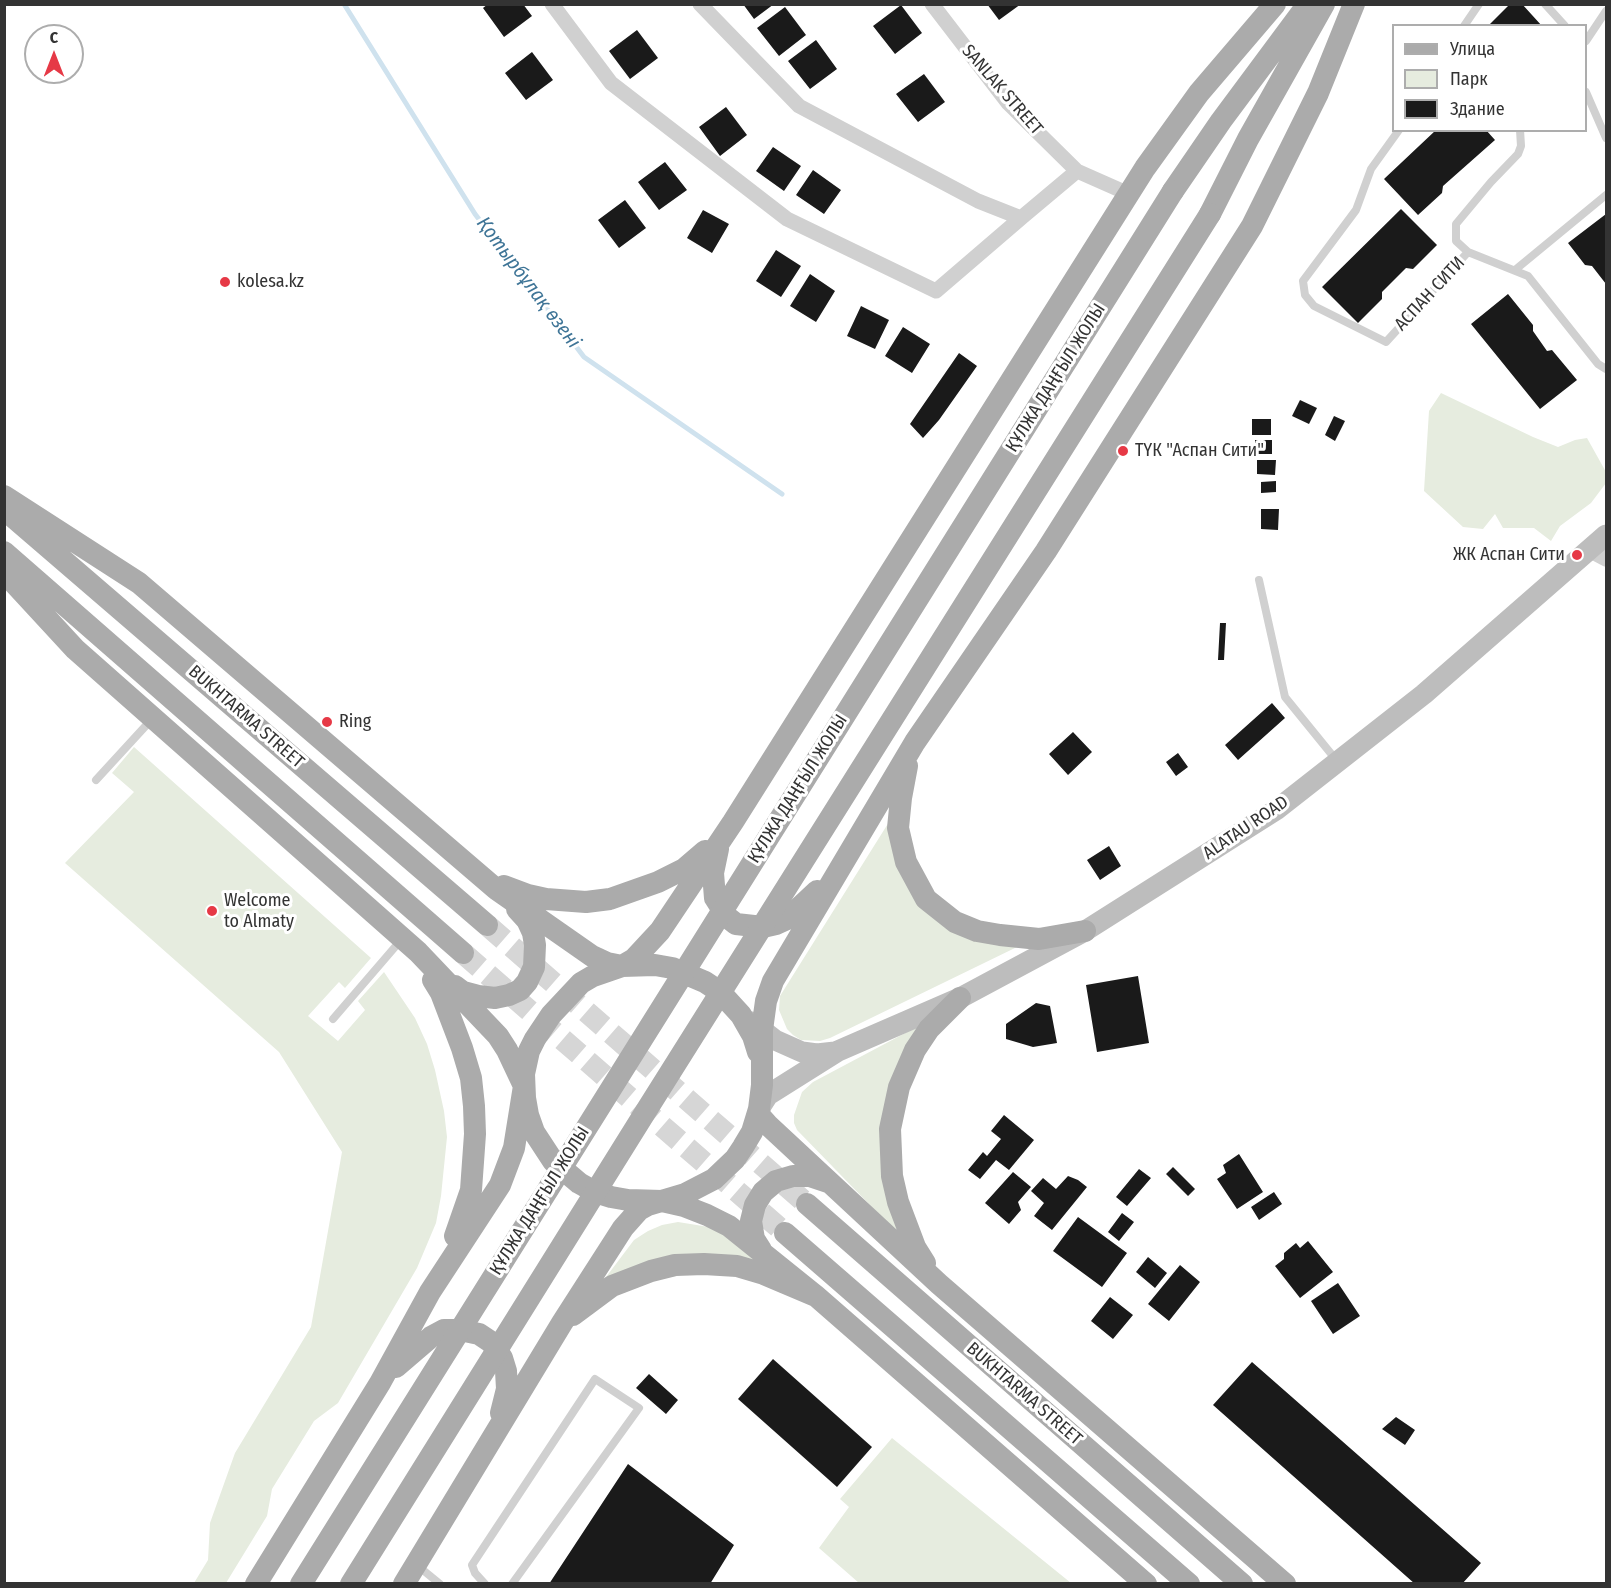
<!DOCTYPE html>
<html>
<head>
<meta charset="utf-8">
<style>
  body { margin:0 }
  #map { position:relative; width:1611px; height:1588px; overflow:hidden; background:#fff; font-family:"Fira Sans Condensed",sans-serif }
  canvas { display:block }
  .frame { position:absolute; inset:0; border:6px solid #333; pointer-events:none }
  .legend { position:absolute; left:1392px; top:24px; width:195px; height:108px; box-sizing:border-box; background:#fff; border:2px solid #adadad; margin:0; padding:8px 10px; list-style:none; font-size:18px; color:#333 }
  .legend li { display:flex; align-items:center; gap:12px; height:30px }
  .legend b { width:30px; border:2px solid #adadad }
  .north { position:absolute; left:24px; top:24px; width:60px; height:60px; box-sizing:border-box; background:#fff; border:2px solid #adadad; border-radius:50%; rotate:0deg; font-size:16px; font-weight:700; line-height:24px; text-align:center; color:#333 }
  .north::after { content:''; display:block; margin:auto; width:21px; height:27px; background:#e63946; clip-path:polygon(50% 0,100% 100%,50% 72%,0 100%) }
</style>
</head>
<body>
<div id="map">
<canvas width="1611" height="1588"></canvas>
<div class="frame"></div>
<ul class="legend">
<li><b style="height:8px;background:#ababab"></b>Улица</li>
<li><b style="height:16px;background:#e6ecdf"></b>Парк</li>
<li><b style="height:16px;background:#1a1a1a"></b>Здание</li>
</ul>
<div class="north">С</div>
</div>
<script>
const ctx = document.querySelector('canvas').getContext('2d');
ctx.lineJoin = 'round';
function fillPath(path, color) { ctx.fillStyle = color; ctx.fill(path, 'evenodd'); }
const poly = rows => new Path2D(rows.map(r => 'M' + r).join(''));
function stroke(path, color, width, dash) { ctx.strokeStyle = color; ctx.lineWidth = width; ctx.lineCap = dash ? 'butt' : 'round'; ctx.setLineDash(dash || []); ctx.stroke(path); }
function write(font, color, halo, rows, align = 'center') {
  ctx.font = font + ' "Fira Sans Condensed",sans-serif'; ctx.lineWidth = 6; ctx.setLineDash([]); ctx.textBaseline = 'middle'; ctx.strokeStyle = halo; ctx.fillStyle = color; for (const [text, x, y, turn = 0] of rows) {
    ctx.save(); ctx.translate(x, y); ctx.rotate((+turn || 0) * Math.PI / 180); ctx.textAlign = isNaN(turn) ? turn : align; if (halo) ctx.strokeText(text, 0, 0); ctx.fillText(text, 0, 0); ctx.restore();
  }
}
const green = poly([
  [1441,393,1533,437,1558,447,1575,440,1587,438,1606,472,1606,483,1591,503,1560,526,1551,541,1534,528,1503,528,1495,514,1483,529,1463,527,1424,491,1429,411],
  [134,747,371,958,345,988,339,982,308,1016,338,1041,365,1010,358,1001,384,972,415,1018,427,1044,435,1070,444,1111,447,1137,441,1196,436,1223,417,1268,338,1403,314,1421,272,1489,267,1516,226,1583,194,1583,208,1560,210,1523,235,1453,311,1327,342,1152,279,1052,65,863,134,792,112,773],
  [889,822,912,894,1017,947,830,1038,820,1041,801,1040,793,1035,787,1029,779,1010,780,996],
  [926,1022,898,1067,903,1239,797,1130,794,1123,794,1115,802,1092,813,1082],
  [678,1222,709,1227,725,1234,780,1272,749,1264,597,1289,634,1240,648,1231,662,1225],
  [892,1438,1071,1583,859,1583,819,1548,849,1507,840,1499]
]);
const stream = poly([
  [344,4,475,214,584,357,782,494]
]);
const building = poly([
  [488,4,523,4,532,16,504,37,483,8],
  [743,4,774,4,754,19],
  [987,4,1021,4,999,20],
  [1510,4,1522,4,1542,26,1488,26],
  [901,5,922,33,895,54,873,26],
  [785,7,806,35,779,56,757,28],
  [637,30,658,58,630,79,609,51],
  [816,40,837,69,810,89,788,61],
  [532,52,553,80,526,100,505,73],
  [924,74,945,102,918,122,896,94],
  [726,107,747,135,720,156,699,127],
  [1436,130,1486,130,1495,140,1443,186,1442,193,1418,215,1384,179],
  [773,147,801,166,784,191,756,171],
  [665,162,687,190,659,210,638,182],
  [813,170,841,190,824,214,796,195],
  [625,200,646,228,619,248,598,220],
  [1401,209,1437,245,1413,269,1406,268,1382,292,1382,299,1358,323,1322,287],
  [703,210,729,224,712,253,687,238],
  [1606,214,1606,284,1592,266,1585,265,1568,243],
  [776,250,801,266,781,297,756,281],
  [810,274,835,291,816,322,790,306],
  [1508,294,1533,325,1533,331,1547,351,1552,350,1577,380,1540,409,1471,324],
  [861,306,889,320,875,349,847,336],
  [903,327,930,344,912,373,885,356],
  [959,353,977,366,939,420,923,438,910,424],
  [1300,400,1317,408,1309,424,1292,416],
  [1334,416,1345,421,1335,441,1325,435],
  [1252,419,1271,419,1271,435,1252,435],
  [1255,440,1272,440,1272,454,1255,454],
  [1257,460,1276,460,1275,475,1257,474],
  [1276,481,1276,492,1261,493,1261,482],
  [1261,509,1279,509,1278,530,1261,529],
  [1220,623,1226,623,1224,660,1218,660],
  [1272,703,1285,718,1238,760,1225,745],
  [1073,732,1092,752,1068,775,1049,754],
  [1178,753,1188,767,1176,776,1166,762],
  [1109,846,1121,866,1100,880,1087,860],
  [1138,976,1149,1043,1097,1052,1086,985],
  [1036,1003,1050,1006,1057,1043,1033,1047,1006,1039,1006,1024],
  [1004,1115,1034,1140,1009,1170,996,1160,980,1179,968,1170,983,1152,987,1156,1001,1139,991,1131],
  [1239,1154,1263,1192,1237,1209,1217,1179,1226,1173,1223,1165],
  [1173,1167,1195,1189,1188,1196,1166,1174],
  [1139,1169,1151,1178,1127,1206,1116,1197],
  [1013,1172,1031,1187,1018,1202,1021,1210,1009,1224,985,1203],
  [1068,1176,1078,1180,1087,1187,1052,1230,1034,1216,1044,1203,1031,1191,1043,1178,1056,1189],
  [1274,1192,1282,1204,1259,1220,1251,1207],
  [1122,1213,1134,1222,1119,1241,1108,1232],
  [1078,1217,1127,1253,1102,1287,1053,1251],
  [1308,1241,1333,1272,1300,1298,1275,1266,1284,1259,1284,1253,1296,1243,1300,1248],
  [1148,1257,1167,1273,1155,1288,1136,1272],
  [1180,1265,1200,1282,1169,1321,1148,1304],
  [1338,1283,1360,1316,1333,1334,1311,1301],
  [1110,1297,1133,1315,1113,1339,1091,1321],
  [773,1359,872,1447,837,1487,738,1399],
  [1252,1362,1481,1563,1462,1584,1415,1584,1213,1405],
  [649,1374,678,1400,666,1414,636,1388],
  [1396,1417,1415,1430,1405,1445,1382,1429],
  [628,1464,734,1545,710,1584,549,1584]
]);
const primaryTunnel = poly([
  [487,925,807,1204],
  [463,953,785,1233]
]);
const service = poly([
  [1545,4,1565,26],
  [1464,26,1479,4],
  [1586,41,1606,11],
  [1586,92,1606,138],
  [1399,130,1371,169,1356,210,1303,281,1305,295,1314,306,1386,342,1468,252,1456,241,1456,224,1491,182,1518,154,1521,146,1520,130],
  [1468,252,1528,276,1598,364,1606,369],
  [1515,270,1606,195],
  [1259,580,1285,697,1337,761],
  [96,780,152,719],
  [333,1019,401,940],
  [418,1566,440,1584],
  [485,1584,475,1573,472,1565,595,1379,639,1408,512,1584]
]);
const minor = poly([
  [552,4,611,83,787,219,936,291,1021,218],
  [700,4,799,106,978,201,1021,218,1077,171],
  [932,4,1008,103,1077,171,1129,194],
  [1589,550,1606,559]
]);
const secondary = poly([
  [752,1022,775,1040,802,1052,817,1054,835,1052],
  [759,1109,768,1095,838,1051,960,998,1085,931,1276,810,1424,694,1606,535]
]);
const primary = poly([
  [1173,191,1221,121,1308,4],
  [1210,214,1248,139,1324,4],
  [4,496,139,583,496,889,592,956,607,963,622,966,634,959,660,931,733,822,1145,168,1199,93,1275,4],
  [6,511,487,925],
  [4,552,463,953],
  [4,572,75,649,418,952,498,1036,507,1050,524,1086,514,1148,500,1185,430,1292,380,1383,256,1584],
  [907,766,901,798,898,828,906,862,926,899,955,922,977,931,1000,935,1039,939,1085,931],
  [718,849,713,873,715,898,727,917,736,924,763,927,776,924,787,919,817,891],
  [504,886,528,895,546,899,586,902,610,899,658,882,684,869,705,851],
  [433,980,441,993,462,1048,471,1078,474,1106,475,1134,471,1190,455,1236],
  [455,986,463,992,478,996,495,998,509,995,520,990,527,982,534,967,535,945,533,933,527,920,517,909],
  [758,1052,753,1036,741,1015,720,992,705,982,672,968,655,965,622,966,593,976,581,983,551,1015,535,1039,529,1051,524,1074,525,1098,528,1115,534,1132,553,1161,579,1183,595,1192,611,1197,628,1200,662,1201,684,1206,707,1215,729,1226,816,1296],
  [759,1109,760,1116,768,1125,939,1284,1285,1584],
  [807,1204,1242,1584],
  [785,1233,1189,1584],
  [761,1250,754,1239,751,1221,755,1205,763,1192,776,1181,793,1176,810,1176,828,1182],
  [925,1263,915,1247,898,1202,892,1176,890,1129,899,1087,915,1050,929,1029,960,998],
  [573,1315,612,1286,651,1271,675,1265,704,1264,737,1266,764,1274,816,1296,1146,1584],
  [396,1367,431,1337,444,1330,460,1330,479,1334,491,1342,502,1358,506,1371,507,1389,501,1413],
  [404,1584,562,1323,623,1228,639,1210,648,1205,685,1194,714,1179,735,1159,743,1147,752,1132,759,1109,762,1085,762,1030,766,1001,773,981,915,742,1046,551,1252,226,1318,93,1354,4]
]);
const primaryBridge = poly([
  [301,1584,1173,191],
  [351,1584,646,1111,1210,214]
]);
const markers = [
  [225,282,6,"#e63946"],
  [1123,451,6,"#e63946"],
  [1577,555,6,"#e63946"],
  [327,722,6,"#e63946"],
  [212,911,6,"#e63946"]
];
const streetNames = [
  ["SANLAK STREET",1002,90,49],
  ["АСПАН СИТИ",1430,294,-47],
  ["ҚҰЛЖА ДАҢҒЫЛ ЖОЛЫ",1056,378,-58],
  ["BUKHTARMA STREET",246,717,41],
  ["ҚҰЛЖА ДАҢҒЫЛ ЖОЛЫ",798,789,-58],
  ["ALATAU ROAD",1246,828,-34],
  ["ҚҰЛЖА ДАҢҒЫЛ ЖОЛЫ",540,1201,-58],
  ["BUKHTARMA STREET",1024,1394,41]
];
const poiNames = [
  ["kolesa.kz",237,282],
  ["ТҮК \"Аспан Сити\"",1135,451],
  ["ЖК Аспан Сити",1565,555,"right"],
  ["Ring",339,722],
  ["Welcome",224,901],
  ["to Almaty",224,922]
];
const waterNames = [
  ["Қотырбұлақ өзені",528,283,53]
];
fillPath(green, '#e6ecdf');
stroke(stream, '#cfe2ee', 5);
fillPath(building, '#1a1a1a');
stroke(primaryTunnel, '#d6d6d6', 22, [22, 11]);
stroke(service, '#d0d0d0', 8);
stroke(minor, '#d0d0d0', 15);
stroke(secondary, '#bdbdbd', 21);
stroke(primary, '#ababab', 22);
stroke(primaryBridge, '#ababab', 22);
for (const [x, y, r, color] of markers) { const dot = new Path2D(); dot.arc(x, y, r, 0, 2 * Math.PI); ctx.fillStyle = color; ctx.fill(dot); stroke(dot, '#fff', 2); }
write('18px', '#333', '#fff', streetNames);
write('18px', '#333', '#fff', poiNames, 'left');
write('italic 20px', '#3f7597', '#fff', waterNames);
</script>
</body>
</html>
